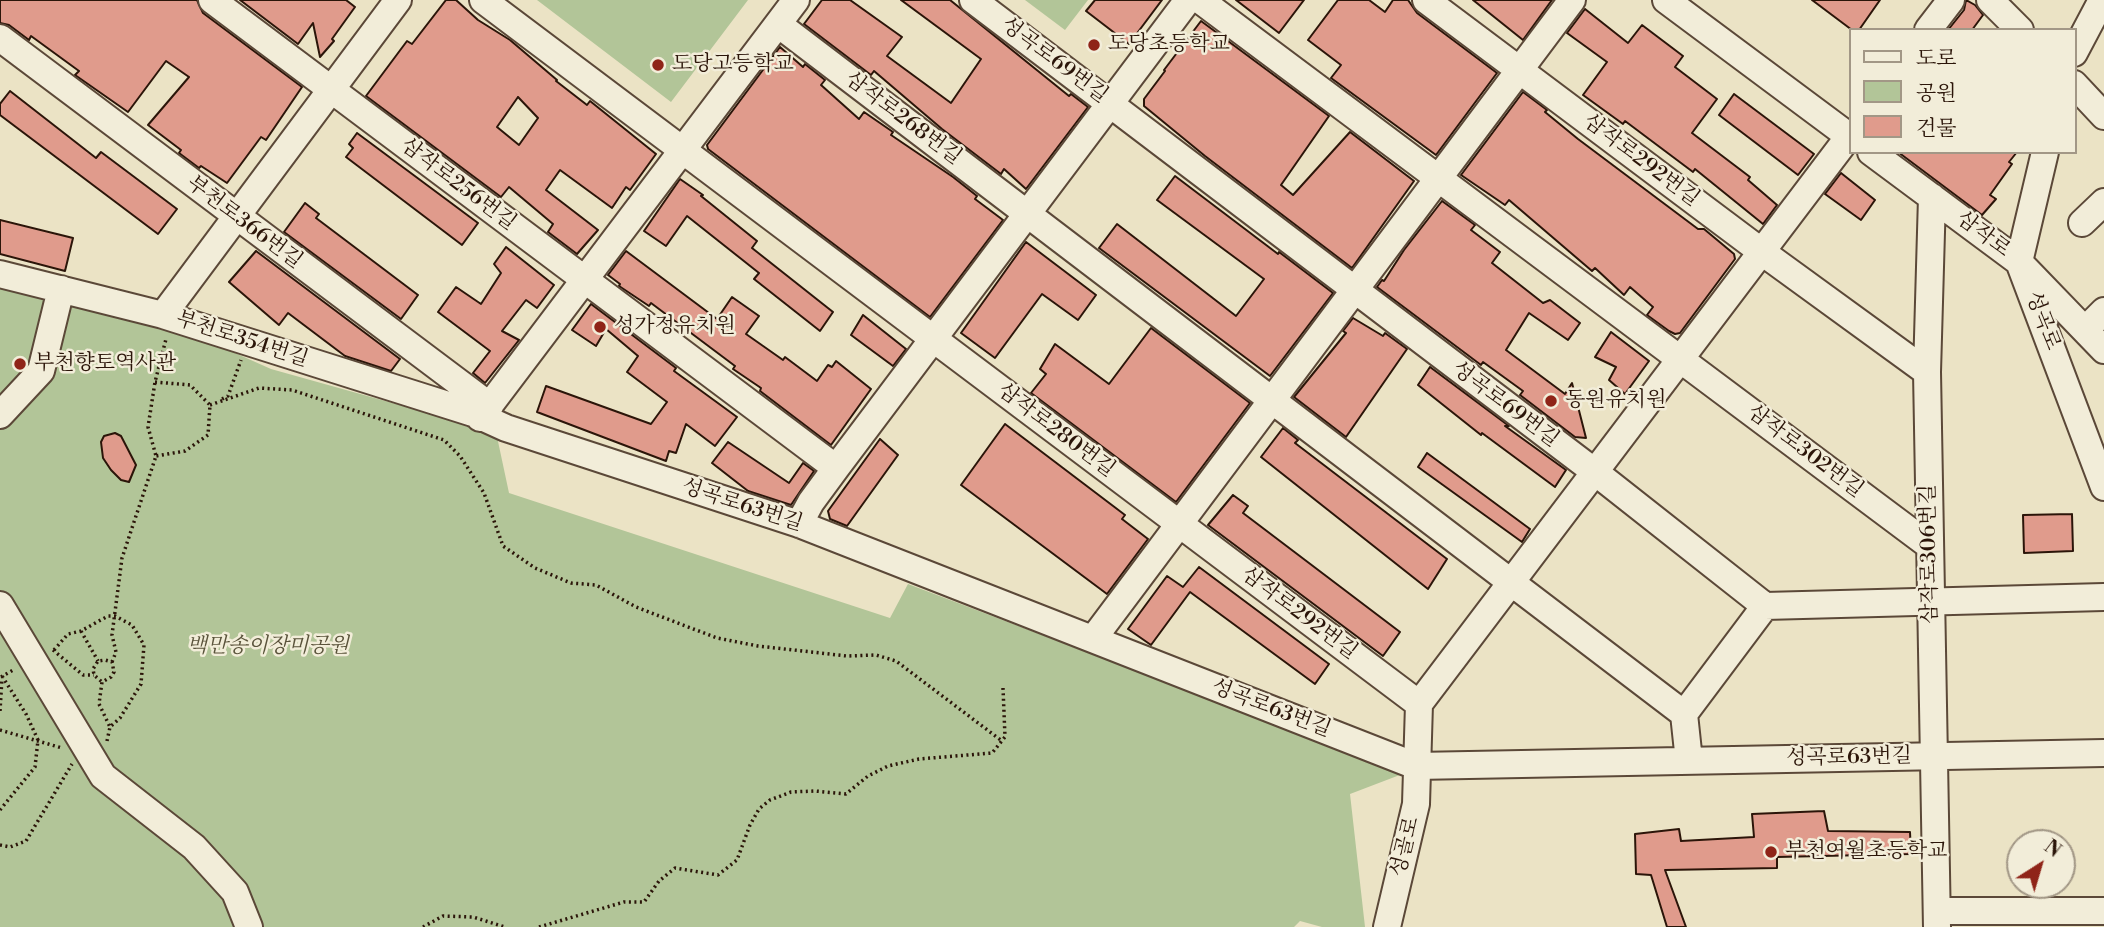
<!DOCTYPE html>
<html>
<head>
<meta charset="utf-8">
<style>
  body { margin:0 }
  #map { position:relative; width:2104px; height:927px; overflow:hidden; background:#ebe3c5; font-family:"Libre Bodoni","Noto Serif KR",serif }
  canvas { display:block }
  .legend { position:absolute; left:1849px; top:28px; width:228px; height:126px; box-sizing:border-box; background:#f2edd9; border:2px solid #a29786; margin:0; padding:9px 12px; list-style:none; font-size:21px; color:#2b1509 }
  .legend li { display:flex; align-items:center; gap:14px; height:35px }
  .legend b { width:35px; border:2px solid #a29786 }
  .north { position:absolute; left:2006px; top:829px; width:70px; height:70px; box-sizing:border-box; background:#f2edd9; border:2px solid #a29786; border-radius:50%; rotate:37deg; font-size:19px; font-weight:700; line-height:28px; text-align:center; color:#2b1509 }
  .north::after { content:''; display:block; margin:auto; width:24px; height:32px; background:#8f2418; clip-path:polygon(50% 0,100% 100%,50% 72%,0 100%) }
</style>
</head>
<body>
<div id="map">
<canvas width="2104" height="927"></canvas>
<ul class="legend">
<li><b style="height:9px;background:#f2edd9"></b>도로</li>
<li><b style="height:19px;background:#b2c598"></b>공원</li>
<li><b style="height:19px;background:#e09b8c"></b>건물</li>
</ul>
<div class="north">N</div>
</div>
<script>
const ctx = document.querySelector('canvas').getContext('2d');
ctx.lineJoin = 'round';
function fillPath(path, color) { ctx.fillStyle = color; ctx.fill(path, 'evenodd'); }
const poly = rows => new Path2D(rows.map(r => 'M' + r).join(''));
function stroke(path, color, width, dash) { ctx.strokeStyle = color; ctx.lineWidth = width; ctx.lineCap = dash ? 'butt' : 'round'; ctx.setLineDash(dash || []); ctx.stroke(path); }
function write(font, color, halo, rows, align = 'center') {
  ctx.font = font + ' "Libre Bodoni","Noto Serif KR",serif'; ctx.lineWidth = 5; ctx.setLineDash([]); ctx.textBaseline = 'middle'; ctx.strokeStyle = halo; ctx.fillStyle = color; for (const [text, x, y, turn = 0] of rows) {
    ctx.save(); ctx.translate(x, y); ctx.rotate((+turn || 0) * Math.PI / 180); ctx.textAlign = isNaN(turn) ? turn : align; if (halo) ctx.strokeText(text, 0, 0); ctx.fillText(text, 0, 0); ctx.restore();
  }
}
const green = poly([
  [537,0,748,0,671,102],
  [1025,0,1088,0,1065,30],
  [0,285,190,333,271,369,496,432,509,493,890,618,908,584,1405,773,1350,794,1365,927,1322,927,1300,921,1294,927,0,927]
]);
const building = poly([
  [0,0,197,0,203,13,302,87,266,140,261,137,227,183,201,166,199,168,179,153,181,150,148,125,189,77,166,61,128,112,75,75,79,71,31,36,29,40,9,25,0,23,0,0],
  [240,0,346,0,355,7,332,39,334,41,320,57,313,23,298,44,240,0],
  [446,0,456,0,478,20,510,40,557,80,556,81,587,105,590,101,656,154,630,190,626,187,612,208,560,170,546,190,598,230,577,254,548,232,553,224,509,187,501,197,366,96,407,41,412,44,446,0],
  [518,97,538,118,519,145,497,127,518,97],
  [822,0,850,0,902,37,887,56,951,103,981,59,901,0,950,0,1069,96,1071,94,1088,107,1026,189,1004,169,1001,174,942,129,874,71,871,75,804,24,822,0],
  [1095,0,1162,0,1129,44,1086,11,1095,0],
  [1236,0,1304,0,1279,33,1236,0],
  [1338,0,1369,0,1385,12,1393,0,1408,0,1417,13,1497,73,1436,155,1331,78,1341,65,1308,40,1338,0],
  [1473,0,1552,0,1523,40,1473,0],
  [1812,0,1880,0,1859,30,1852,30,1812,0],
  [1966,0,1975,5,1983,15,1972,30,1948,30,1964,10,1966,0],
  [1585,9,1628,43,1642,25,1683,56,1675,67,1717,99,1692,133,1750,177,1748,180,1777,205,1763,224,1695,169,1693,172,1625,121,1623,124,1583,95,1607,62,1567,33,1585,9],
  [1201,21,1329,116,1281,185,1293,195,1350,132,1414,181,1352,268,1205,156,1144,106,1144,99,1165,71,1164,70,1201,21],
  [780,47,803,67,805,64,825,80,821,85,859,119,864,112,893,132,891,135,953,177,977,196,975,199,1003,220,930,317,708,149,707,145,780,47],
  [10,91,96,158,101,152,177,209,158,234,0,115,0,104,10,91],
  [1523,92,1547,110,1545,112,1578,139,1698,229,1704,229,1734,254,1735,259,1680,333,1675,334,1669,331,1647,315,1653,307,1630,287,1624,295,1595,268,1592,271,1509,200,1505,205,1461,175,1523,92],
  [1734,94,1814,154,1798,175,1719,115,1734,94],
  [357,133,478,223,462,245,346,157,353,148,349,144,357,133],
  [1898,152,2017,152,2009,162,2012,164,1990,195,1996,199,1982,215,1898,152],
  [1841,173,1875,200,1861,220,1825,194,1841,173],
  [1175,176,1278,254,1279,252,1333,293,1270,376,1099,248,1117,224,1236,316,1264,279,1157,200,1175,176],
  [680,179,703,195,701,196,757,241,752,248,833,312,820,331,754,279,759,273,687,216,666,246,644,231,680,179],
  [1442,201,1475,225,1471,230,1500,252,1492,263,1543,303,1550,300,1580,323,1568,340,1529,313,1506,350,1565,394,1572,383,1586,438,1575,437,1520,395,1523,391,1483,362,1481,365,1377,287,1382,280,1384,281,1404,250,1442,201],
  [305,203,319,214,316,218,418,295,401,319,284,232,305,203],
  [0,220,73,238,65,271,0,254,0,220],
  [1026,242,1096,295,1078,320,1042,294,995,358,961,333,1026,242],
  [506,247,554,285,537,308,526,300,502,331,519,340,485,383,473,373,490,351,438,312,456,287,481,304,501,273,494,264,506,247],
  [256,251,400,359,391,371,345,356,288,313,279,325,229,282,256,251],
  [626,251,717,319,732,297,759,316,746,334,783,360,785,357,817,381,828,365,832,367,836,361,871,389,831,445,760,391,761,388,733,369,735,366,651,303,649,306,619,286,620,284,608,275,626,251],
  [591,304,676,368,674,371,737,417,715,446,686,424,676,453,669,451,666,461,537,412,546,386,651,424,667,402,627,372,638,356,606,329,596,346,572,330,591,304],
  [863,315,906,349,893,366,851,335,863,315],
  [1353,318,1383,336,1385,333,1407,349,1346,437,1294,397,1346,333,1343,331,1353,318],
  [1151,328,1250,403,1176,502,1031,393,1046,374,1040,369,1055,344,1109,384,1151,328],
  [1611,332,1649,361,1625,394,1609,380,1616,367,1595,357,1611,332],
  [1430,367,1509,426,1505,426,1566,470,1555,487,1482,433,1481,435,1418,385,1430,367],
  [1005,424,1125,515,1122,519,1148,539,1107,594,961,485,1005,424],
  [1283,428,1298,440,1295,443,1447,559,1428,589,1261,457,1283,428],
  [115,433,121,436,136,465,129,482,121,480,111,470,103,458,101,442,104,436,115,433],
  [880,439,898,455,847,526,830,519,828,511,880,439],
  [728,442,789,483,803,463,814,471,791,505,748,491,712,463,728,442],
  [1427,453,1530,529,1522,542,1418,467,1427,453],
  [1233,495,1248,506,1243,513,1400,632,1383,656,1208,525,1233,495],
  [2072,514,2073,551,2024,553,2023,515,2072,514],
  [1199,567,1329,664,1315,684,1190,592,1151,645,1128,629,1167,576,1183,587,1199,567],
  [1824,811,1828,831,1910,832,1911,854,1777,857,1777,868,1665,870,1686,927,1667,927,1651,875,1636,874,1635,834,1679,829,1681,841,1754,837,1752,814,1824,811]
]);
const path = poly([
  [155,382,190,385,210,405,208,435,185,451,156,456],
  [222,399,228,396,241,360],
  [210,405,259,388,292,390,444,440,460,456,484,493,503,546,535,568,571,583,596,585,636,607,717,638,758,646,847,656,876,655,896,661,1002,741],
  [81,631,98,661],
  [53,650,83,675,94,675],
  [54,650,68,634,81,631,108,616,115,616,132,625,144,645,141,684,120,718,110,727,99,704,102,682,111,677,114,672,112,662,105,660,98,661,93,669,94,675,102,682],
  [112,662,116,652,112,635,122,558,156,456,148,427,155,382,166,339],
  [1,677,15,669],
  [0,711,2,678],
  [0,730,62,748],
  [107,741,110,727],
  [0,810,35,767,38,740,26,714,2,676],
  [0,845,10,847,26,841,72,764],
  [423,927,443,916,473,917,505,927],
  [539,927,624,902,644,902,659,881,675,868,718,875,737,860,750,825,759,809,770,800,791,792,815,791,846,794,868,776,888,766,919,759,992,753,1005,737,1003,688]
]);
const minor = poly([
  [212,0,836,468],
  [483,0,1419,704],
  [973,0,1595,472,1765,606,2104,597],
  [1200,0,1930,546],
  [1426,0,1762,252,1927,372],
  [1666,0,1850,137],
  [1990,0,2020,30],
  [778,24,1684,714,1689,761],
  [1928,30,1951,0],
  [0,38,490,406],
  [2074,53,2102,0],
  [2074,84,2104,116],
  [1871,152,2019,262,2104,350],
  [2045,152,2019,262,2104,487],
  [1932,197,1927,372,1937,927],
  [2082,223,2104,202],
  [0,274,163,315,473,413,506,428,799,524,1416,766,2104,753],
  [163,315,398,0],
  [2085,330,2104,311],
  [0,415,41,371,61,289],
  [480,418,796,0],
  [799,524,811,502,836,468,1188,0],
  [0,605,103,776,194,847,235,892,249,927],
  [1093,639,1572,0],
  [1684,714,1765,606],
  [1937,911,2104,911],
  [1387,927,1416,804,1419,704,1850,135]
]);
const markers = [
  [1094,45,7,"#8f2418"],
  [658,65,7,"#8f2418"],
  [600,327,7,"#8f2418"],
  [20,364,7,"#8f2418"],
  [1551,401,7,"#8f2418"],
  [1771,852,7,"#8f2418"]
];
const poiNames = [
  ["도당초등학교",1108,45],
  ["도당고등학교",672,65],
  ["성가정유치원",614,327],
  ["부천향토역사관",34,364],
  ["동원유치원",1565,401],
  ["부천여월초등학교",1785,852]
];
const streetNames = [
  ["성곡로69번길",1054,61,37],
  ["삼작로268번길",903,119,37],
  ["삼작로292번길",1641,161,37],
  ["삼작로256번길",458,185,37],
  ["부천로366번길",244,223,37],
  ["삼작로",1983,235,37],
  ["성곡로",2042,321,69],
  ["부천로354번길",242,340,18],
  ["성곡로69번길",1505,405,37],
  ["삼작로280번길",1056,431,37],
  ["삼작로302번길",1805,452,37],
  ["성곡로63번길",742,506,18],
  ["삼작로306번길",1930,554,-91],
  ["삼작로292번길",1299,614,37],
  ["성곡로63번길",1271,709,21],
  ["성곡로63번길",1849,758,-1],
  ["성골로",1406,847,-76]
];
const parkNames = [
  ["백만송이장미공원",268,647]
];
fillPath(green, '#b2c598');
fillPath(building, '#e09b8c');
stroke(building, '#2b1509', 2);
stroke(minor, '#5b4838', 30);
stroke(path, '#2b1509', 3.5, [2, 3.5]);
stroke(minor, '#f2edd9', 26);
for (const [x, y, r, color] of markers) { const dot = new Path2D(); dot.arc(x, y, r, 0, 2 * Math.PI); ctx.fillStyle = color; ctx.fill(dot); stroke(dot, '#f2edd9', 2.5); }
write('21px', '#2b1509', '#f2edd9', poiNames, 'left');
write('21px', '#2b1509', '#f2edd9', streetNames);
write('italic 21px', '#5a533b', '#f2edd9', parkNames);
</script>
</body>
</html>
